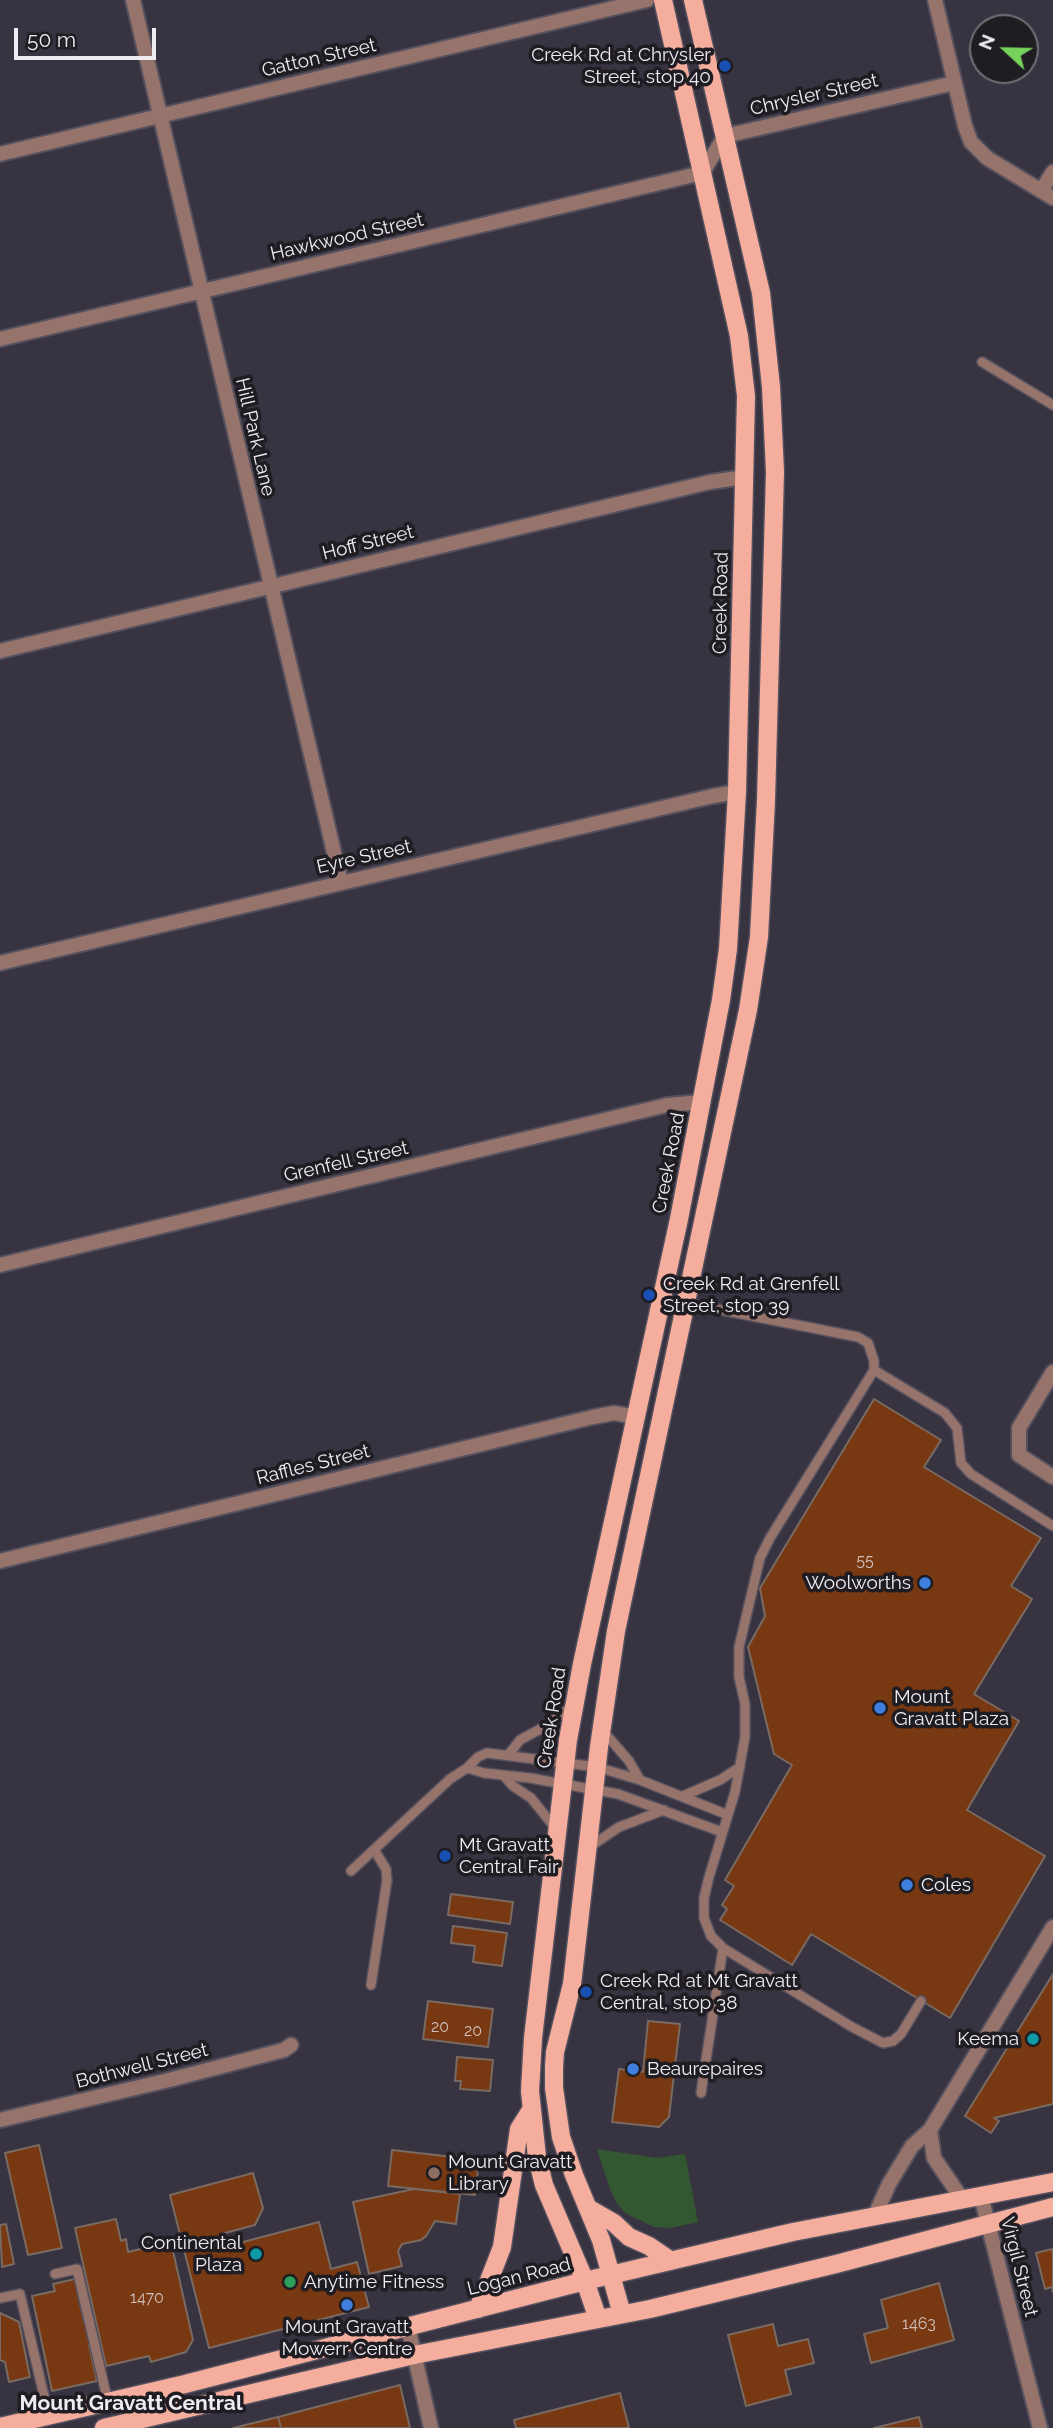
<!DOCTYPE html>
<style>
body{margin:0}
#map{position:relative;width:1053px;height:2428px;overflow:hidden;background:#383340;font-family:Raleway,sans-serif}
canvas{display:block}
.north{position:absolute;left:969px;top:14px;width:70px;height:70px;box-sizing:border-box;background:#1f1c22;border:2px solid #726f76;border-radius:50%;rotate:292deg;font-size:19px;font-weight:700;line-height:28px;text-align:center;color:#eeebf3}
.north::after{content:'';display:block;margin:auto;width:24px;height:32px;background:#75d25b;clip-path:polygon(50% 0,100% 100%,50% 72%,0 100%)}
.scale{position:absolute;left:14px;top:28px;width:142px;height:32px;box-sizing:border-box;border:4px solid #eeebf3;border-top:0;padding-left:9px;font-size:21px;line-height:24px;white-space:nowrap;color:#eeebf3;-webkit-text-stroke:5px #1f1c22;paint-order:stroke}
</style>
<div id="map">
<canvas width="1053" height="2428"></canvas>
<div class="north">N</div>
<div class="scale">50 m</div>
</div>
<script>
const ctx = document.querySelector('canvas').getContext('2d');
ctx.lineJoin = 'round';
function fillPath(path, color) {
  ctx.fillStyle = color;
  ctx.fill(path, 'evenodd');
}
function shape(rows) {
  const path = new Path2D();
  for (const r of rows) {
    path.moveTo(r[0], r[1]);
    for (let i = 2; i < r.length; i += 2) path.lineTo(r[i], r[i + 1]);
  }
  return path;
}
function stroke(path, color, width, dash) {
  ctx.strokeStyle = color;
  ctx.lineWidth = width;
  ctx.lineCap = dash ? 'butt' : 'round';
  ctx.setLineDash(dash || []);
  ctx.stroke(path);
}
function drawText(font, color, halo, rows, align = 'center') {
  ctx.font = font + ' Raleway,sans-serif';
  ctx.lineWidth = 7;
  ctx.setLineDash([]);
  ctx.textBaseline = 'middle';
  ctx.strokeStyle = halo;
  ctx.fillStyle = color;
  for (const [text, x, y, turn = 0] of rows) {
    ctx.save();
    ctx.translate(x, y);
    ctx.rotate((+turn || 0) * Math.PI / 180);
    ctx.textAlign = isNaN(turn) ? turn : align;
    if (halo) ctx.strokeText(text, 0, 0);
    ctx.fillText(text, 0, 0);
    ctx.restore();
  }
}
const green = shape([
 [597,2149,657,2158,685,2154,698,2222,671,2228,654,2227,627,2214,617,2204,610,2189]
]);
const building = shape([
 [874,1399,941,1440,924,1467,1041,1538,1011,1586,1032,1599,974,1694,1019,1721,967,1810,1045,1856,950,2018,811,1934,792,1965,720,1920,727,1909,722,1905,734,1886,725,1880,792,1765,774,1754,748,1647,765,1616,760,1588,874,1399],
 [451,1894,513,1902,510,1924,448,1915,451,1894],
 [453,1926,507,1933,502,1966,473,1962,475,1946,451,1943,453,1926],
 [1053,1974,1053,2104,994,2118,999,2121,991,2133,965,2116,1053,1974],
 [428,2001,493,2009,488,2047,423,2039,428,2001],
 [648,2021,680,2024,669,2117,659,2127,612,2122,619,2069,643,2072,648,2021],
 [457,2057,493,2060,490,2091,460,2089,461,2081,455,2081,457,2057],
 [39,2145,62,2248,28,2255,5,2153,39,2145],
 [392,2150,479,2160,475,2195,388,2186,392,2150],
 [253,2173,263,2208,255,2225,221,2234,224,2247,319,2222,331,2269,357,2262,369,2307,209,2348,170,2195,253,2173],
 [414,2189,460,2194,456,2224,435,2221,426,2236,421,2240,402,2244,398,2251,402,2266,369,2274,353,2202,414,2189],
 [116,2219,121,2241,126,2239,128,2252,171,2242,193,2340,186,2352,151,2362,149,2356,106,2366,75,2228,116,2219],
 [6,2224,14,2264,2,2267,0,2225,6,2224],
 [1052,2249,1053,2254,1053,2292,1052,2287,1045,2289,1036,2253,1052,2249],
 [75,2279,84,2322,92,2320,97,2344,89,2345,97,2381,52,2391,32,2296,55,2291,53,2284,75,2279],
 [939,2283,954,2340,871,2363,864,2334,888,2328,881,2300,939,2283],
 [0,2313,19,2322,30,2377,9,2382,5,2362,0,2360,0,2313],
 [773,2324,778,2346,808,2339,814,2363,785,2370,791,2394,746,2406,728,2335,773,2324],
 [400,2385,410,2428,281,2428,278,2417,400,2385],
 [620,2393,629,2428,516,2428,514,2420,620,2393],
 [278,2417,281,2428,233,2428,278,2417],
 [919,2417,922,2428,874,2428,919,2417]
]);
const service = shape([
 [982,362,1053,405],
 [686,1303,858,1337,868,1343,874,1361,874,1370,770,1538,760,1558,739,1647,739,1677,745,1704,745,1737,735,1792,709,1877,704,1898,704,1918,711,1936,723,1948,852,2027,883,2043,893,2041,901,2034,921,2001],
 [874,1370,945,1413,957,1428,961,1463,971,1474,1053,1526],
 [603,1731,629,1761,640,1780],
 [509,1754,520,1740,544,1727,574,1705],
 [467,1768,484,1773,530,1778,618,1794,722,1832],
 [504,1776,513,1786,531,1798,556,1829],
 [683,1796,720,1780,740,1767],
 [588,1848,619,1827,664,1810],
 [351,1871,450,1779,467,1768,478,1757,487,1753,597,1767,640,1780,728,1815],
 [371,1985,387,1880,386,1869,375,1851],
 [701,2093,723,1948],
 [55,2274,77,2269,108,2402],
 [0,2298,20,2294,49,2417]
]);
const minor = shape([
 [133,0,341,882],
 [935,0,965,126,971,142,987,158,1053,198],
 [0,154,647,0],
 [1041,191,1053,172],
 [0,339,702,173,725,136,954,83],
 [0,651,710,482,745,477],
 [0,963,713,796,737,792],
 [0,1265,667,1105,702,1102],
 [1053,1372,1019,1428,1019,1455,1053,1477],
 [0,1561,593,1417,614,1413,636,1417],
 [0,2120,169,2080,284,2050,291,2045],
 [930,2130,934,2158,962,2199],
 [981,2196,1040,2428],
 [875,2215,889,2184,912,2146,930,2130,1053,1927],
 [408,2327,431,2428]
]);
const primary = shape([
 [588,2208,614,2223,629,2237,649,2246,671,2261],
 [478,2309,502,2247,519,2129,531,2110],
 [622,2314,601,2240,574,2175,561,2137,554,2088,554,2067,555,2052,572,1984,599,1747,616,1631,748,1010,759,937,766,800,775,472,771,387,761,293,693,0],
 [598,2319,585,2281,544,2185,537,2157,530,2091,533,2038,568,1740,582,1664,679,1219,721,1000,728,949,737,792,746,396,739,336,663,0],
 [0,2427,185,2384,585,2281,793,2232,1053,2182],
 [104,2428,414,2355,650,2309,836,2264,1053,2207]
]);
const markers = [
 [725,66,7,"#1a4fb4"],
 [649,1295,7,"#1a4fb4"],
 [925,1583,7,"#3f7fe0"],
 [880,1708,7,"#3f7fe0"],
 [445,1856,7,"#1a4fb4"],
 [907,1885,7,"#3f7fe0"],
 [586,1992,7,"#1a4fb4"],
 [1033,2039,7,"#0f9aa8"],
 [633,2069,7,"#3f7fe0"],
 [434,2173,7,"#8d6e63"],
 [256,2254,7,"#0f9aa8"],
 [290,2282,7,"#2e9e5b"],
 [347,2305,7,"#3f7fe0"]
];
const numberNames = [
 ["55",865,1561],
 ["20",440,2027],
 ["20",473,2031],
 ["1470",147,2298],
 ["1463",919,2324]
];
const poiNames = [
 ["Creek Rd at Chrysler",711,55,"right"],
 ["Street, stop 40",711,77,"right"],
 ["Creek Rd at Grenfell",663,1284],
 ["Street, stop 39",663,1306],
 ["Woolworths",911,1583,"right"],
 ["Mount",894,1697],
 ["Gravatt Plaza",894,1719],
 ["Mt Gravatt",459,1845],
 ["Central Fair",459,1867],
 ["Coles",921,1885],
 ["Creek Rd at Mt Gravatt",600,1981],
 ["Central, stop 38",600,2003],
 ["Keema",1019,2039,"right"],
 ["Beaurepaires",647,2069],
 ["Mount Gravatt",448,2162],
 ["Library",448,2184],
 ["Continental",242,2243,"right"],
 ["Plaza",242,2265,"right"],
 ["Anytime Fitness",304,2282],
 ["Mount Gravatt",347,2327,"center"],
 ["Mowerr Centre",347,2349,"center"]
];
const streetNames = [
 ["Gatton Street",319,58,-13],
 ["Chrysler Street",814,95,-13],
 ["Hawkwood Street",347,237,-13],
 ["Hill Park Lane",255,437,77],
 ["Hoff Street",368,543,-14],
 ["Creek Road",721,603,-89],
 ["Eyre Street",364,857,-13],
 ["Grenfell Street",346,1162,-13],
 ["Creek Road",669,1163,-79],
 ["Raffles Street",313,1465,-14],
 ["Creek Road",552,1718,-81],
 ["Bothwell Street",142,2066,-14],
 ["Virgil Street",1019,2267,76],
 ["Logan Road",519,2277,-14]
];
const neighbourhoodNames = [
 ["Mount Gravatt Central",131,2404]
];
fillPath(green, '#335730');
fillPath(building, '#783812');
stroke(building, '#796a62', 2);
stroke(service, '#55505d', 12);
stroke(minor, '#55505d', 18);
stroke(primary, '#55505d', 21);
stroke(service, '#96736b', 9);
stroke(minor, '#96736b', 14);
stroke(primary, '#f5ae9e', 18);
for (const [x, y, r, color] of markers) {
  const dot = new Path2D();
  dot.arc(x, y, r, 0, 2 * Math.PI);
  ctx.fillStyle = color;
  ctx.fill(dot);
  stroke(dot, '#1f1c22', 2.5);
}
drawText('16px', '#d0bebb', null, numberNames);
drawText('19px', '#eeebf3', '#1f1c22', poiNames, 'left');
drawText('19px', '#eeebf3', '#1f1c22', streetNames);
drawText('bold 21px', '#eeebf3', '#1f1c22', neighbourhoodNames);
</script>
